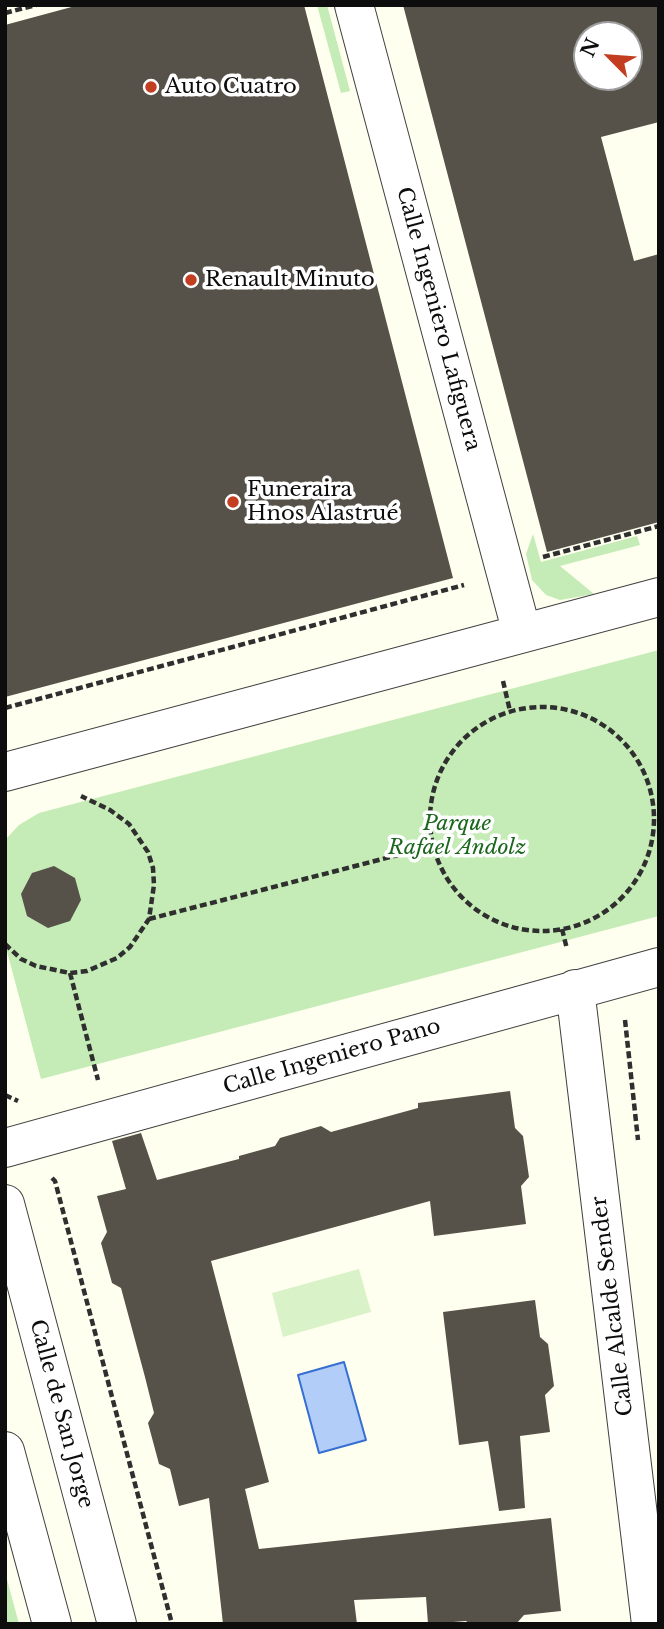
<!DOCTYPE html>
<meta charset="utf-8">
<style>
body{margin:0}
#map{position:relative;width:664px;height:1629px;overflow:hidden;background:#feffee;font-family:"Libre Baskerville",serif}
canvas{display:block}
.frame{position:absolute;inset:0;border:7px solid #0d0d0d;pointer-events:none}
.north{position:absolute;left:573px;top:21px;width:70px;height:70px;box-sizing:border-box;background:#fff;border:2px solid #9e9e9e;border-radius:50%;rotate:295deg;font-size:19px;font-weight:700;line-height:28px;text-align:center;color:#0d0d0d}
.north::after{content:'';display:block;margin:auto;width:24px;height:32px;background:#c33e20;clip-path:polygon(50% 0,100% 100%,50% 72%,0 100%)}
</style>
<div id="map">
<canvas width="664" height="1629"></canvas>
<div class="frame"></div>
<div class="north">N</div>
</div>
<script>
const ctx = document.querySelector('canvas').getContext('2d');
ctx.lineJoin = 'round';
function fillPath(path, color) {
  ctx.fillStyle = color;
  ctx.fill(path, 'evenodd');
}
function shape(rows) {
  const path = new Path2D();
  for (const r of rows) {
    if (r.length === 3) {
      path.moveTo(r[0] + r[2], r[1]);
      path.arc(r[0], r[1], r[2], 0, 2 * Math.PI);
      continue;
    }
    path.moveTo(r[0], r[1]);
    for (let i = 2; i < r.length; i += 2) path.lineTo(r[i], r[i + 1]);
  }
  return path;
}
function stroke(path, color, width, dash) {
  ctx.strokeStyle = color;
  ctx.lineWidth = width;
  ctx.lineCap = dash ? 'butt' : 'round';
  ctx.setLineDash(dash || []);
  ctx.stroke(path);
}
function drawText(font, color, halo, rows, align = 'center') {
  ctx.font = font + ' "Libre Baskerville",serif';
  ctx.lineWidth = 7;
  ctx.setLineDash([]);
  ctx.textBaseline = 'middle';
  ctx.strokeStyle = halo;
  ctx.fillStyle = color;
  for (const [text, x, y, turn = 0] of rows) {
    ctx.save();
    ctx.translate(x, y);
    ctx.rotate((+turn || 0) * Math.PI / 180);
    ctx.textAlign = isNaN(turn) ? turn : align;
    if (halo) ctx.strokeText(text, 0, 0);
    ctx.fillText(text, 0, 0);
    ctx.restore();
  }
}
const green = shape([
 [317,5,327,5,350,91,341,93],
 [533,534,541,562,637,536,640,545,560,566,594,594,560,600,546,595,532,580,526,554],
 [659,650,659,916,41,1079,5,944,5,840,19,825,39,813],
 [5,1572,19,1624,5,1624]
]);
const pitch = shape([
 [359,1269,371,1312,283,1337,272,1293]
]);
const water = shape([
 [344,1362,366,1440,319,1453,298,1375,344,1362]
]);
const building = shape([
 [79,5,304,5,453,578,5,697,5,25],
 [403,5,659,5,659,122,601,137,634,261,659,254,659,522,547,552],
 [587,35,629,35,629,77,587,77],
 [54,866,75,878,81,900,70,921,48,928,27,916,21,894,32,873],
 [510,1091,515,1128,523,1136,529,1177,521,1186,526,1224,434,1236,430,1201,211,1261,269,1482,245,1489,259,1549,551,1518,561,1611,524,1615,516,1624,470,1624,466,1621,428,1624,426,1597,354,1600,357,1624,223,1624,209,1498,179,1506,170,1469,159,1464,148,1423,154,1413,145,1377,121,1288,112,1283,101,1243,107,1232,97,1196,126,1189,112,1141,141,1133,157,1180,239,1159,239,1156,275,1146,280,1138,321,1126,331,1132,418,1108,418,1103],
 [535,1300,540,1337,548,1344,554,1386,545,1395,550,1432,520,1436,525,1508,499,1511,488,1441,459,1445,443,1312]
]);
const path = shape([
 [5,13,36,5],
 [543,557,659,526],
 [503,681,510,711],
 [542,819,112],
 [5,708,464,585],
 [149,919,433,846],
 [562,929,567,949],
 [5,944,21,959,36,966,70,973,87,971,117,958,130,947,149,919,154,885,153,868,148,852,129,824,110,810,81,796],
 [70,973,98,1080],
 [625,1020,638,1140],
 [5,1095,18,1101],
 [52,1178,55,1181,172,1624]
]);
const street = shape([
 [354,5,522,633],
 [5,772,659,597],
 [575,989,651,1624],
 [5,1148,659,967],
 [5,1204,117,1624],
 [5,1451,52,1624]
]);
const markers = [
 [151,87,7,"#c33e20"],
 [191,280,7,"#c33e20"],
 [233,502,7,"#c33e20"]
];
const poiNames = [
 ["Auto Cuatro",165,87],
 ["Renault Minuto",205,280],
 ["Funeraira",247,490],
 ["Hnos Alastrué",247,514]
];
const streetNames = [
 ["Calle Ingeniero Lafiguera",438,319,75],
 ["Calle Ingeniero Pano",332,1057,-16],
 ["Calle Alcalde Sender",613,1306,-97],
 ["Calle de San Jorge",61,1414,75]
];
const parkNames = [
 ["Parque",457,824],
 ["Rafael Andolz",457,848]
];
fillPath(green, '#c5ebb6');
fillPath(pitch, '#daf2c8');
fillPath(water, '#b1cdf8');
stroke(water, '#356fd2', 2);
fillPath(building, '#565149');
stroke(street, '#404040', 40);
stroke(path, '#2f2f2f', 4.5, [7, 3.5]);
stroke(street, '#fff', 38);
for (const [x, y, r, color] of markers) {
  const dot = new Path2D();
  dot.arc(x, y, r, 0, 2 * Math.PI);
  ctx.fillStyle = color;
  ctx.fill(dot);
  stroke(dot, '#fff', 2.5);
}
drawText('21px', '#0d0d0d', '#fff', poiNames, 'left');
drawText('21px', '#0d0d0d', '#fff', streetNames);
drawText('italic 21px', '#1b681d', '#fff', parkNames);
</script>
